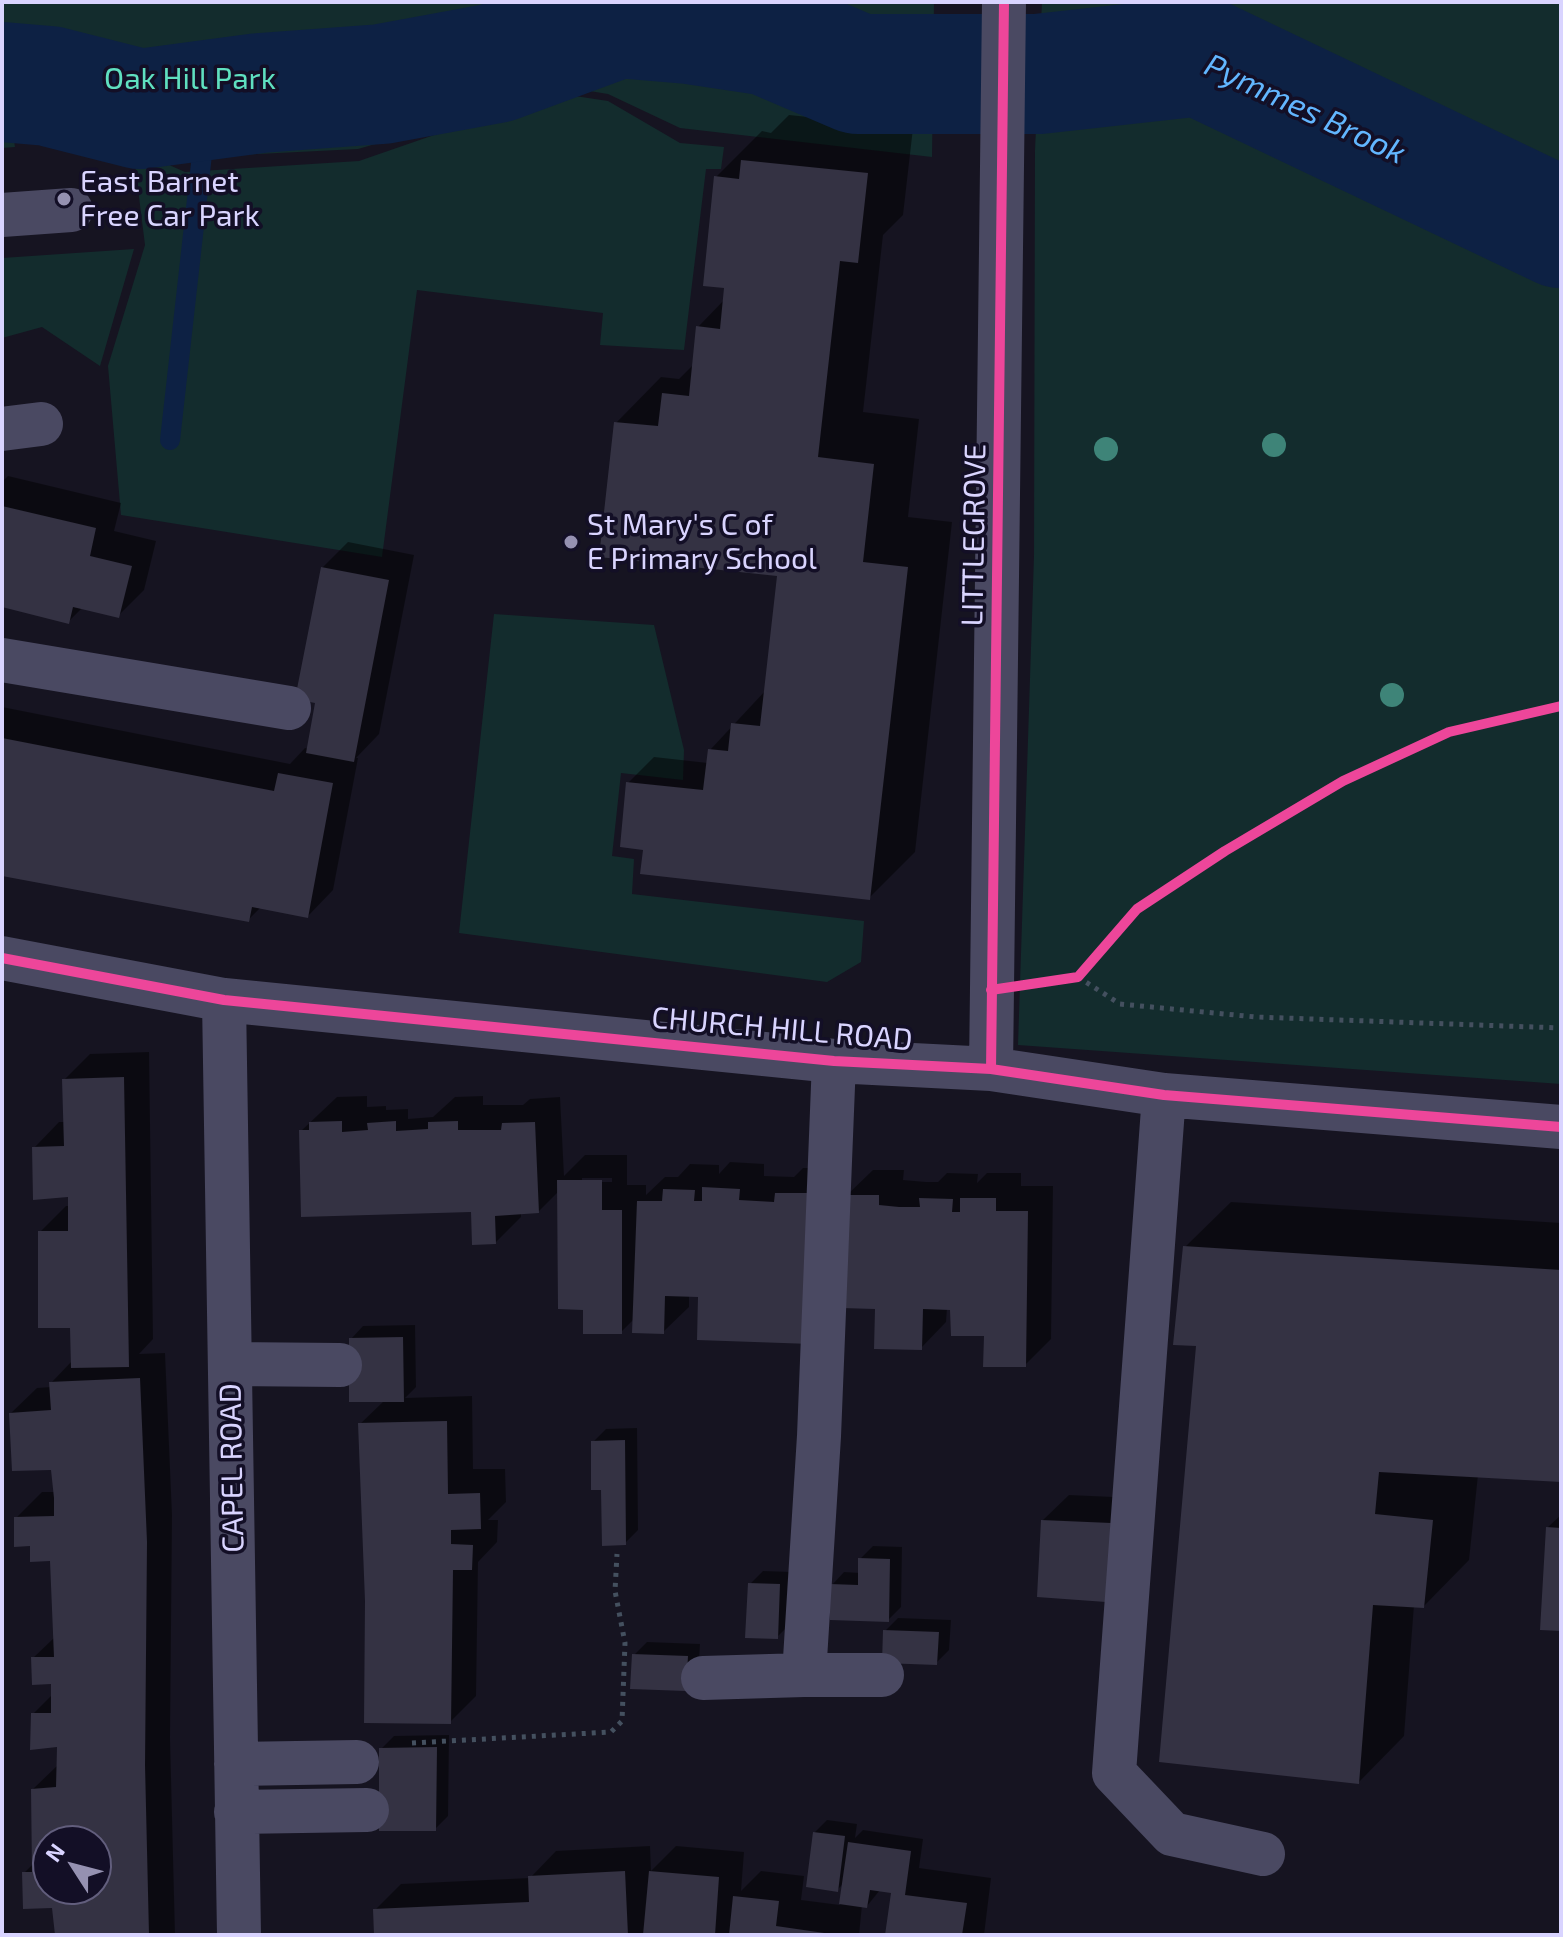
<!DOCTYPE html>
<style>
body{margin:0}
#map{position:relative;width:1563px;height:1937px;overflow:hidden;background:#161421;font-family:"Exo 2",sans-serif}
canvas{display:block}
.frame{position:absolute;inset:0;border:4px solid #d9d4ff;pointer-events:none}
.north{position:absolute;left:32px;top:1825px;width:80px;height:80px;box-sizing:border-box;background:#130f26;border:2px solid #625e7d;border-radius:50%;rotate:306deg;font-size:22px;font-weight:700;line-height:32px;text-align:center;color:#d9d4ff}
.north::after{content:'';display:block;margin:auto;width:28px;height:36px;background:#9591b1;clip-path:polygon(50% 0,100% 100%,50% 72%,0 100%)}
</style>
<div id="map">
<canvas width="1563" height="1937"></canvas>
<div class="frame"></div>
<div class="north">N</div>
</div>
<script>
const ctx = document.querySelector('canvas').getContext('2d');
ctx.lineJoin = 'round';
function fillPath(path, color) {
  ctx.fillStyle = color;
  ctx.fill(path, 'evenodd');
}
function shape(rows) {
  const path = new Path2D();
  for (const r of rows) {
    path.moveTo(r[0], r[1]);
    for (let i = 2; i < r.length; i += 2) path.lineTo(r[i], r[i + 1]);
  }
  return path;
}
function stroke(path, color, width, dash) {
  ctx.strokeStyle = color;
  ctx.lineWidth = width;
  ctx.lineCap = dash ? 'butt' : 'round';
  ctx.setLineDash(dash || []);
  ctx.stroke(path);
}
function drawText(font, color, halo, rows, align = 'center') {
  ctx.font = font + ' "Exo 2",sans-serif';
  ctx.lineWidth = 7;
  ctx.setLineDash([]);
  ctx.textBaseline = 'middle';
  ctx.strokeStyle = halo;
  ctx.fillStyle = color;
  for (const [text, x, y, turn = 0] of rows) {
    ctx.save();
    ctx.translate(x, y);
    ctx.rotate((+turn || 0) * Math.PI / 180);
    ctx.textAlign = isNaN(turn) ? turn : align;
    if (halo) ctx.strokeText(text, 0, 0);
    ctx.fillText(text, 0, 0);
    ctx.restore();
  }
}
const green = shape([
 [2,2,934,2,932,157,680,128,608,94,540,83,431,128,358,149,178,158,116,135,113,112,10,115,15,147,2,148],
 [1042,2,1561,2,1561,1084,1018,1045,1034,556,1035,150],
 [535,90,608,101,680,143,724,147,721,169,706,169,684,350,600,345,603,313,417,290,382,557,121,515,108,366,145,245,133,149,185,172,359,161,437,134],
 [134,249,100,366,42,327,2,338,2,258],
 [494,614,654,625,684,750,683,780,621,773,612,856,634,859,632,894,864,921,861,962,827,982,459,933]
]);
const shadow = shape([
 [789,115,913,128,903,215,883,235,863,412,919,419,908,517,952,522,915,852,870,897,645,848,628,783,654,757,708,763,710,750,766,690,780,574,616,423,661,377,679,379,694,364,698,327,725,299,716,177,762,131,771,133],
 [8,476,121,503,114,531,156,541,144,590,118,616,83,607,68,622,2,605,2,482],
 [348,542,414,555,379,734,356,758,358,758,333,890,308,916,261,907,248,920,2,873,2,707,290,764,305,748,309,749,317,701,322,568],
 [149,1052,153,1339,139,1354,165,1353,172,1515,170,1738,175,1935,56,1935,54,1906,24,1873,34,1863,33,1789,59,1764,59,1745,33,1714,53,1694,52,1682,33,1658,55,1637,52,1559,32,1544,16,1518,42,1492,55,1492,53,1468,11,1413,37,1388,51,1387,51,1383,72,1361,72,1326,40,1232,66,1206,70,1206,70,1195,34,1148,59,1122,65,1122,64,1080,90,1054],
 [48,1841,96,1841,96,1889,48,1889],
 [367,1096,367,1107,386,1106,386,1110,408,1109,408,1119,433,1117,455,1097,483,1096,483,1105,523,1105,530,1099,560,1097,564,1176,585,1155,627,1155,627,1185,646,1185,646,1195,665,1177,678,1177,690,1164,719,1165,719,1174,730,1162,764,1164,764,1176,794,1177,803,1168,834,1168,847,1195,873,1170,904,1170,903,1180,926,1182,938,1182,947,1173,978,1174,977,1183,987,1173,1021,1173,1021,1186,1053,1186,1051,1339,1025,1365,951,1308,947,1308,946,1322,921,1348,877,1307,689,1295,689,1307,663,1332,635,1318,621,1332,585,1308,559,1191,539,1211,521,1212,521,1217,496,1242,473,1210,301,1131,337,1097],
 [582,1178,612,1178,612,1182,582,1182],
 [1231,1202,1561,1223,1561,1480,1478,1475,1469,1560,1424,1606,1414,1605,1404,1736,1359,1782,1199,1344,1185,1247],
 [415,1325,416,1387,405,1398,472,1396,473,1469,505,1469,506,1502,488,1520,498,1520,497,1542,478,1562,476,1696,450,1722,367,1601,360,1424,385,1400,351,1339,363,1326],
 [637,1428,638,1530,625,1543,603,1488,593,1442,606,1429],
 [1069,1495,1136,1498,1039,1596,1043,1520],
 [1561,1515,1561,1629,1548,1527],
 [873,1546,902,1547,901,1607,888,1620,832,1585,844,1572,860,1573,860,1559],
 [763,1571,792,1572,790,1624,777,1637,750,1584],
 [898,1618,951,1620,949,1650,936,1663,885,1631],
 [647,1642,700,1644,698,1676,634,1655],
 [449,1735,448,1816,435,1829,381,1749,394,1736],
 [827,1820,857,1824,855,1838,863,1830,923,1839,919,1868,991,1878,984,1935,887,1935,893,1892,880,1890,867,1906,862,1905,859,1935,376,1935,375,1910,401,1884,530,1878,556,1851,650,1846,651,1871,676,1846,744,1852,741,1891,761,1871,804,1876,801,1900,840,1905,844,1883,837,1890,814,1833]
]);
const stream = shape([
 [170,440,208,101]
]);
const river = shape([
 [2,82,49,86,140,109,260,93,382,84,496,63,618,18,689,24,769,36,858,74,1038,74,1200,56,1561,228]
]);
const building = shape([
 [741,160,868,173,858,263,840,261,818,457,874,464,863,562,908,567,870,900,640,874,643,850,620,847,626,782,703,790,708,749,728,751,731,723,760,726,777,576,599,557,614,422,658,426,662,393,689,396,696,326,720,329,724,288,703,286,714,176,739,179],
 [2,506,96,528,90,556,132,566,119,618,73,607,69,624,2,607],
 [321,567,389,580,354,762,306,753,315,703,295,699],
 [2,738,274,791,278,773,333,783,308,918,252,907,249,922,2,876],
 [124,1077,129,1367,71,1368,70,1328,38,1328,38,1231,68,1231,68,1197,33,1200,32,1147,64,1146,62,1079],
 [342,1121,342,1132,368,1130,367,1123,396,1121,396,1131,428,1129,428,1122,458,1121,458,1130,501,1130,502,1123,535,1122,539,1213,495,1216,496,1244,472,1245,471,1212,301,1217,299,1130,309,1130,309,1122],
 [557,1180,602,1180,602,1210,622,1210,622,1334,583,1334,583,1310,558,1309],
 [702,1187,740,1189,739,1200,774,1202,775,1193,809,1193,811,1344,697,1340,698,1297,665,1296,664,1334,632,1333,637,1201,662,1201,663,1189,695,1190,694,1201,702,1201],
 [845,1195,879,1195,879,1205,899,1207,920,1207,919,1198,953,1199,952,1212,960,1212,960,1198,996,1198,996,1211,1028,1211,1026,1367,983,1367,984,1336,951,1336,950,1310,923,1309,922,1350,874,1349,875,1309,841,1308],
 [1183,1246,1561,1270,1561,1482,1379,1472,1375,1514,1433,1520,1424,1608,1373,1605,1359,1784,1159,1762,1196,1346,1173,1345],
 [403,1337,404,1402,349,1402,349,1338],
 [140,1378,147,1542,145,1765,149,1935,55,1935,52,1908,23,1909,22,1872,32,1872,31,1789,56,1787,57,1747,30,1750,31,1713,51,1713,51,1684,32,1685,31,1657,54,1657,50,1561,30,1562,30,1546,14,1547,14,1517,54,1516,54,1498,51,1470,12,1471,9,1413,51,1410,49,1382],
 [48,1841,96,1841,96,1889,48,1889],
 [447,1421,448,1494,480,1493,481,1529,451,1530,451,1544,473,1545,472,1570,453,1570,451,1724,364,1723,365,1601,358,1423],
 [625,1440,626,1545,602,1546,601,1490,591,1490,591,1441],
 [1041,1520,1111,1523,1106,1602,1037,1597],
 [1546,1527,1561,1528,1561,1631,1540,1630],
 [858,1558,890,1559,889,1622,830,1620,830,1584,858,1585],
 [748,1583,780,1584,778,1639,745,1638],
 [883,1630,939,1632,937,1665,882,1663],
 [632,1654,688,1656,686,1691,630,1689],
 [437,1747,436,1831,379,1831,379,1748],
 [813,1832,845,1836,838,1892,806,1887],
 [848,1842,911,1851,905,1895,967,1903,962,1935,885,1935,891,1893,870,1890,867,1908,839,1904],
 [625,1871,628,1935,374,1935,373,1909,529,1902,528,1876],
 [649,1871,719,1877,715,1935,643,1935],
 [733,1896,779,1901,776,1926,838,1935,729,1935]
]);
const path = shape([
 [1078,977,1120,1004,1256,1017,1561,1028],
 [412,1743,611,1732,622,1721,625,1643,615,1591,617,1554]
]);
const minor = shape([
 [2,215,71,210],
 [2,429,41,424],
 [2,660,289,708],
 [2,958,224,1000,834,1061,991,1069,1164,1095,1561,1127],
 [224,1000,239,1935],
 [991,1069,1004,2],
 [1164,1095,1114,1773,1172,1834,1263,1854],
 [230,1364,340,1365],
 [804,1675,882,1675],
 [703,1678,804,1675,819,1436,834,1061],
 [236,1764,357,1762],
 [236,1812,367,1810]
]);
const cycleway = shape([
 [2,958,224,1000,834,1061,991,1069,1164,1095,1561,1127],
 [991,990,1078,977,1137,909,1225,851,1343,781,1449,732,1561,706],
 [991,1069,1004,2]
]);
const trees = [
 [1274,445],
 [1106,449],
 [1392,695]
];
const markers = [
 [64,199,8,"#9591b1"],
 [571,542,8,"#9591b1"]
];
const parkNames = [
 ["Oak Hill Park",190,79]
];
const poiNames = [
 ["East Barnet",80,182],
 ["Free Car Park",80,216],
 ["St Mary's C of",587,525],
 ["E Primary School",587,559]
];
const streetNames = [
 ["LITTLEGROVE",974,535,-89],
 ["CHURCH HILL ROAD",782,1029,5],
 ["CAPEL ROAD",232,1468,-91]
];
const waterNames = [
 ["Pymmes Brook",1305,109,25]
];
fillPath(green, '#132c2d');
fillPath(shadow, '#0007');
stroke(stream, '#0d2144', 20);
stroke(river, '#0d2144', 120);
fillPath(building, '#343243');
stroke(path, '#44505f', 5, [4, 6]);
stroke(minor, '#4a4962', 44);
stroke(cycleway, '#ed469a', 10);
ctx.fillStyle = '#3e8478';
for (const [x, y] of trees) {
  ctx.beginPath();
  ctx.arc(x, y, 12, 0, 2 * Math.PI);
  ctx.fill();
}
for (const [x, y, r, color] of markers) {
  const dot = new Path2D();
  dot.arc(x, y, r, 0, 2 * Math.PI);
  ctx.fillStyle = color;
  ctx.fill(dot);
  stroke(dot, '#130f26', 3);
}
drawText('30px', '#5fe0c0', '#130f26', parkNames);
drawText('30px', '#d9d4ff', '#130f26', poiNames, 'left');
drawText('30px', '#d9d4ff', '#130f26', streetNames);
drawText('italic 32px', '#62b6ff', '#130f26', waterNames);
</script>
